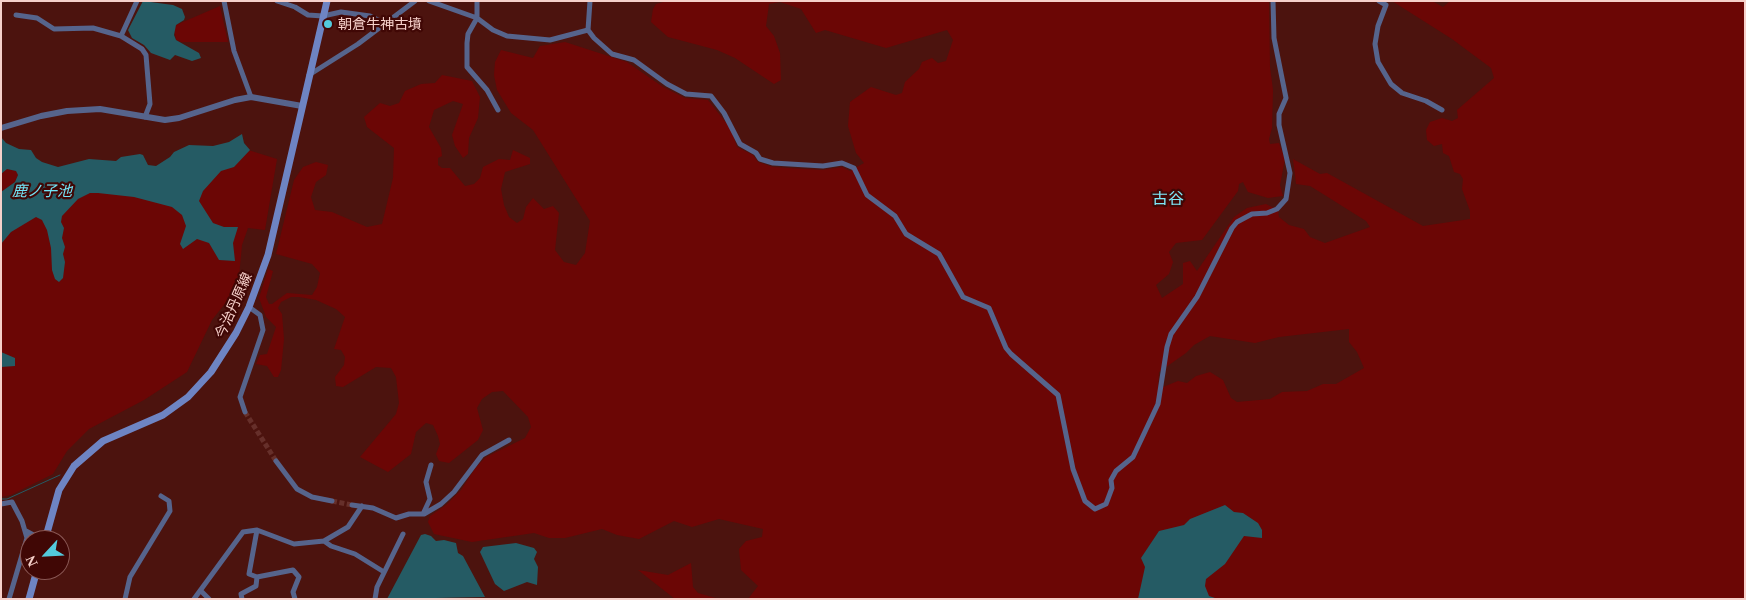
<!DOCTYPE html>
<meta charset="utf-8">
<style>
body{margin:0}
#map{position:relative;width:1746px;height:600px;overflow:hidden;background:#4c130e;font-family:Georgia,serif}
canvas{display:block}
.frame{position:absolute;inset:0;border:2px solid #f6d0ca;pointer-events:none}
.north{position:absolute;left:20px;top:530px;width:50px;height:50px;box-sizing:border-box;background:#400705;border:1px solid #895754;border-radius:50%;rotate:245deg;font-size:14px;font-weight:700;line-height:20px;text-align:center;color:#f6d0ca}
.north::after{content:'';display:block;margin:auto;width:18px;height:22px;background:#53cadc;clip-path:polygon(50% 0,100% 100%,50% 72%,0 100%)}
</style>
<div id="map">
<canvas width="1746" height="600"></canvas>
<div class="frame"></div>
<div class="north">N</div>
</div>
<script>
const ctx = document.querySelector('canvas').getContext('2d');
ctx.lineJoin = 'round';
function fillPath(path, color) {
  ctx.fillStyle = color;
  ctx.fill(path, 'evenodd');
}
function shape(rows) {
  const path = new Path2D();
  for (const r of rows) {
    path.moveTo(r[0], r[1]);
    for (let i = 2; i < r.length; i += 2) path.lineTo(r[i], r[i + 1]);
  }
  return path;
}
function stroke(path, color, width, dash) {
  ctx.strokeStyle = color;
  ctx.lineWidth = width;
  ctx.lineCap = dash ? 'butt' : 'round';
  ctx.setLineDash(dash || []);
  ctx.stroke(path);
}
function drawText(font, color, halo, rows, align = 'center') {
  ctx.font = font + ' Georgia,"Noto Sans JP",serif';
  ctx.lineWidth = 4.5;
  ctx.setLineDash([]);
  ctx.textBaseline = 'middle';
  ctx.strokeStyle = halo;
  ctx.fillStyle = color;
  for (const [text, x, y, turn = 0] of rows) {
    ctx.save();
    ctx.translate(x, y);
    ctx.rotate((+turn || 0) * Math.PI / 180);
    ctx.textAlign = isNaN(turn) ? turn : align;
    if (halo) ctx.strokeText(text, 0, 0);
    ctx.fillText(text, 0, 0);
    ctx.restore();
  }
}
const green = shape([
 [667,1,1269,1,1270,67,1273,90,1272,128,1269,139,1270,144,1279,143,1285,159,1280,185,1283,196,1268,198,1248,192,1243,182,1239,184,1238,191,1202,240,1176,243,1169,252,1173,262,1169,274,1156,285,1162,298,1183,284,1183,263,1190,261,1197,271,1234,217,1247,208,1266,204,1278,210,1279,217,1289,225,1304,229,1310,237,1325,243,1370,227,1366,221,1323,194,1310,186,1296,184,1293,159,1320,174,1327,173,1423,226,1470,219,1470,211,1462,189,1463,179,1460,174,1454,172,1449,156,1443,153,1442,144,1434,146,1427,140,1426,130,1430,122,1442,118,1452,121,1458,118,1457,110,1494,78,1491,68,1452,39,1392,1,1432,1,1443,7,1450,1,1745,1,1745,599,748,599,758,586,741,570,739,549,746,541,762,537,763,529,719,519,692,527,674,521,639,539,617,535,602,529,565,538,549,538,534,533,472,542,434,534,428,522,430,516,446,505,461,490,476,467,486,457,525,438,531,427,528,417,503,391,492,392,482,399,477,408,483,430,478,440,449,463,439,461,436,454,440,444,438,436,433,425,426,423,416,432,411,454,388,472,360,457,396,414,399,403,396,377,391,368,376,367,343,387,336,386,335,377,344,365,345,357,341,350,334,349,345,317,336,309,316,300,299,297,291,297,281,302,278,308,282,314,284,339,281,370,278,377,274,377,267,366,256,364,260,355,267,354,276,327,266,317,259,298,268,269,273,271,266,297,269,304,272,304,287,293,312,295,317,287,320,273,312,264,276,254,294,180,303,167,316,162,328,165,326,175,316,182,311,197,315,210,332,212,367,227,382,224,393,178,394,148,367,127,364,117,380,103,390,106,399,103,405,91,421,84,435,83,442,75,472,81,480,97,478,118,469,138,468,154,463,158,455,146,452,135,463,104,453,101,434,110,429,127,441,148,442,156,438,158,438,165,442,168,450,168,465,186,474,184,480,178,483,167,499,159,510,160,513,150,530,158,530,164,505,172,501,189,504,205,509,217,517,223,523,219,526,207,533,198,544,209,553,206,559,213,555,250,564,262,576,265,585,253,590,221,533,130,511,113,497,90,494,75,495,62,501,50,533,58,540,46,565,42,627,62,663,87,685,98,708,100,731,129,737,147,753,155,758,162,773,167,822,170,842,167,850,171,864,163,856,153,848,126,850,102,871,87,896,95,902,93,905,82,919,69,922,62,932,58,938,63,946,61,953,40,947,30,886,48,825,30,816,33,801,9,780,2,769,4,766,26,774,36,780,53,781,80,774,84,735,58,717,50,668,37,651,22,653,9,656,4],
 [1349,329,1349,342,1357,352,1364,368,1336,384,1323,384,1307,391,1282,392,1270,399,1237,402,1231,398,1223,380,1210,372,1196,376,1187,383,1178,381,1158,389,1159,372,1186,353,1194,345,1210,336,1255,343,1279,337],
 [220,6,228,42,181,42,176,40,174,29,176,25],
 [245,149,277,159,265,230,248,228,242,245,238,287,212,320,187,372,144,400,89,429,67,451,53,474,11,495,1,497,1,232,92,184,179,202,209,227,195,205,196,192],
 [7,169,16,171,18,175,15,182,1,192,1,174],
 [691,563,693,587,698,593,719,599,675,599,638,570,668,575]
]);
const water = shape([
 [143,1,173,5,182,9,185,17,184,20,176,25,174,35,176,40,199,53,201,58,192,61,175,55,170,60,151,53,144,45,132,38,128,30],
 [242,134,244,143,250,150,234,167,221,171,203,191,199,201,213,223,224,227,238,227,233,243,235,261,219,260,209,243,197,239,183,249,180,244,186,226,182,215,172,207,134,197,98,193,90,193,78,199,62,216,61,222,64,228,62,238,65,247,63,254,65,262,63,278,59,282,55,279,52,270,51,248,47,230,42,220,36,217,11,232,1,244,1,192,15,182,18,175,16,171,7,169,1,174,1,137,6,143,19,149,31,150,36,158,42,162,58,167,89,159,116,161,121,157,140,154,143,155,148,165,156,166,170,157,174,152,189,145,213,146,229,142],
 [1,352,15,358,15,366,1,367],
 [1225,505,1234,512,1243,513,1258,523,1262,530,1262,538,1244,536,1225,564,1206,579,1205,586,1209,596,1218,599,1138,599,1145,567,1141,558,1159,531,1184,525,1190,519],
 [425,534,431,536,436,541,444,540,456,543,458,553,463,556,485,597,387,599,421,535],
 [516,543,534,548,537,552,534,559,538,567,537,585,527,582,504,591,495,584,480,552,483,547]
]);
const stream = shape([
 [1,499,7,499,60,475]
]);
const minorTunnel = shape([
 [245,412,276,461],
 [332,501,352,505]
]);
const minor = shape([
 [137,1,121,36,142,49,146,55,150,104,145,117],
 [224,1,234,51,251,97],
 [277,1,295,7,308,15,323,16,341,12,370,16,386,24],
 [429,1,477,18,493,30,507,36,550,40,588,30],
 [477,1,477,18,468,34,467,43,467,67,487,90,498,110],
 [590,1,588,30,594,38,612,54,634,60,667,84,686,94,711,96,724,113,740,144,756,153,760,159,773,163,823,166,842,163,854,168,867,195,895,216,906,234,939,254,963,297,989,308,1006,348,1011,354,1058,395,1073,469,1085,501,1095,509,1106,504,1112,488,1111,480,1116,471,1133,457,1158,404,1167,347,1171,334,1197,297,1232,228,1237,222,1252,214,1267,213,1277,209,1286,199,1290,173,1279,125,1279,114,1286,98,1274,38,1273,1],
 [1379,1,1386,5,1378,26,1375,44,1378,62,1391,84,1402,93,1426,101,1442,110],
 [16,15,37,18,54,29,93,28,121,36],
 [309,75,358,44,415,1],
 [245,412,240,397,263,330,260,315,249,307],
 [276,461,297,489,312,497,332,501],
 [1,504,12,502,22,521,27,538,9,599],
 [352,505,373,508,396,518,409,514,423,514,430,499,426,482,431,465],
 [424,514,441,504,454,492,482,455,509,440],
 [257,530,249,574,257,577,293,570,299,577,293,592,295,599],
 [26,531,43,540],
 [324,541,331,546,355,554,384,572],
 [201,591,209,599],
 [125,599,130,577,170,511,169,501,161,496],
 [194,599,243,532,257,530,294,544,324,541,348,527,362,506],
 [242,599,241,594,256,586,257,577],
 [375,599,377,587,403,534]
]);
const tertiary = shape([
 [1,128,41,116,67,111,100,109,165,120,179,118,235,100,251,97,302,106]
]);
const secondary = shape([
 [45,540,59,490,74,466,103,441,163,415,188,397,211,372,236,333,249,307,268,255,327,1],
 [29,599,37,570]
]);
const markers = [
 [328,24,5,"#53cadc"]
];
const poiNames = [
 ["朝倉牛神古墳",338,24]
];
const streetNames = [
 ["今治丹原線",233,305,-66]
];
const waterNames = [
 ["鹿ノ子池",42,190]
];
const quarterNames = [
 ["古谷",1168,198]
];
fillPath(green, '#6b0605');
fillPath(water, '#255b64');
stroke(stream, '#255b64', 1);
stroke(minorTunnel, '#662f2a', 5, [5, 2.5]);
stroke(minor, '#56648c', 5);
stroke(tertiary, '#56648c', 6);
stroke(secondary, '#6e84c3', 7);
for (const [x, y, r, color] of markers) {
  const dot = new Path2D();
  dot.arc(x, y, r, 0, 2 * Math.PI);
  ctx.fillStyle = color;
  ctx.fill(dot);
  stroke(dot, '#400705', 2);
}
drawText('14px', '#f6d0ca', '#400705', poiNames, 'left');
drawText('14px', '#f6d0ca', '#400705', streetNames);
drawText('italic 15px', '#72e3f5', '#400705', waterNames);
drawText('16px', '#7fe8f8', '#400705', quarterNames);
</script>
